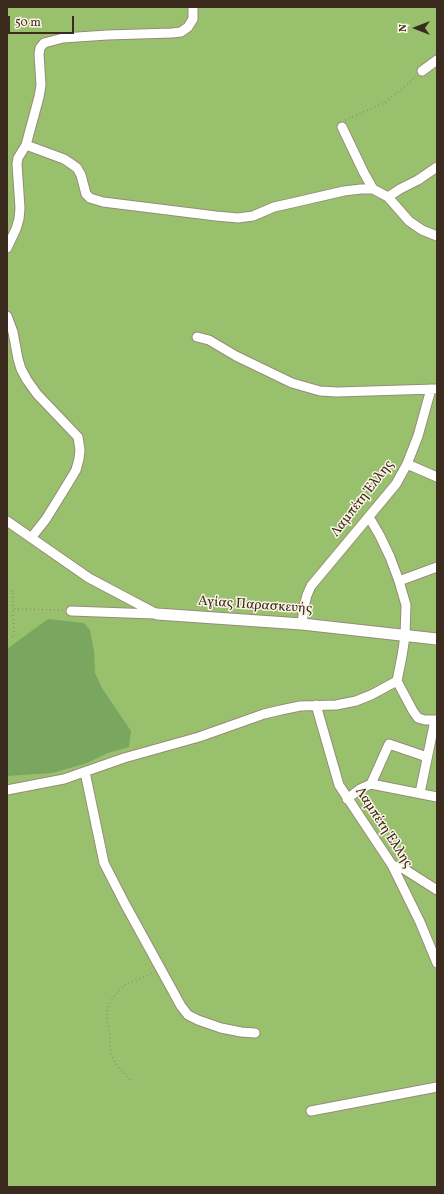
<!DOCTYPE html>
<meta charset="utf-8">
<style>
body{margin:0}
#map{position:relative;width:444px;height:1194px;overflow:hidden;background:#f7e9d1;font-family:Vollkorn,serif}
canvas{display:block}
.frame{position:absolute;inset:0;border:8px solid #3b2a1e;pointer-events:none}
.north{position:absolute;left:396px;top:8px;width:40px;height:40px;-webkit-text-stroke:3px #fcf5e5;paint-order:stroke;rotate:270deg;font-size:11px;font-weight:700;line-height:16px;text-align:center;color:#3b2a1e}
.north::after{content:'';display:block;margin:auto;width:14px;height:18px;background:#3b2a1e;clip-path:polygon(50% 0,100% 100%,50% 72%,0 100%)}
.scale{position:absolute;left:8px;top:16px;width:66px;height:18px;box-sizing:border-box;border:2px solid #3b2a1e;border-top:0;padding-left:5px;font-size:12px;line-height:14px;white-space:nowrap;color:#3b2a1e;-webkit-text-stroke:3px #fcf5e5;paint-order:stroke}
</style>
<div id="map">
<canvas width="444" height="1194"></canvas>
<div class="frame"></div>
<div class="north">N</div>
<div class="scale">50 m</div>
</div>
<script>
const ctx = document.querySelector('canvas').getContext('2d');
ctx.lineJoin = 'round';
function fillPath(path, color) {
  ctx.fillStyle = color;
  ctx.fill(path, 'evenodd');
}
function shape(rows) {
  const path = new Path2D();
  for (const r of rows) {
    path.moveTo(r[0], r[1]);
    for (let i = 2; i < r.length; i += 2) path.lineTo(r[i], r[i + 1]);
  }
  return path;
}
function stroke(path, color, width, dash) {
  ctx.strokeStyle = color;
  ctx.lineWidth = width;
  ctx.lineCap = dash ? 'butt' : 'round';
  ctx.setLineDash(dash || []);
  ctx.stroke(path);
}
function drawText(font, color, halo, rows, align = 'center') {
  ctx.font = font + ' Vollkorn,serif';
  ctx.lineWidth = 3;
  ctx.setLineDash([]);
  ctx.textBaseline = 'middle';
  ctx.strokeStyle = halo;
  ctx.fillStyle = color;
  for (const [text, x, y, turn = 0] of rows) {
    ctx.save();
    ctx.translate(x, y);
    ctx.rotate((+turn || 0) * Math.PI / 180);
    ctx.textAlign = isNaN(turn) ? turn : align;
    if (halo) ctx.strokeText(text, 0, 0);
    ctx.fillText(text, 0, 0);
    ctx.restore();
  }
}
const green = shape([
 [7,7,437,7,437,1187,7,1187]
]);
const forest = shape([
 [48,619,84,623,90,630,94,651,95,673,102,688,131,731,129,747,108,753,87,763,53,773,7,776,7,649]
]);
const path = shape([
 [345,120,384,103,407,85,416,76],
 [7,591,13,591,13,609],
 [7,637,14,637,13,609,63,610],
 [7,686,45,773],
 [130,1080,116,1064,110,1052,110,1035,107,1021,107,1009,114,996,123,986,131,982,142,978,152,973]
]);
const minor = shape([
 [422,71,437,60],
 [342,127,364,173,373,189,388,197,409,221,422,230,437,236],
 [26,145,64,159,70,163,77,168,81,175,86,194,90,198,103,202,216,216,238,218,253,216,274,207,292,203,344,191,361,189,373,189],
 [388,197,400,189,418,180,437,167],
 [7,248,16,229,19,219,20,208,17,164,18,158,26,145,39,97,41,85,39,54,40,48,44,43,63,38,107,35,172,33,181,32,188,27,193,19,193,7],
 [7,316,13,332,18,359,21,369,27,380,37,394,78,437,80,450,79,459,76,470,67,485,46,519,31,538],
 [197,337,209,340,236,356,292,383,320,391,337,392,435,389],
 [407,464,437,477],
 [7,521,89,578,157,614],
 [399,581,437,567],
 [71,611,154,614],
 [302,624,304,607,307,595,311,586,396,484,407,464,418,436,431,389],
 [397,681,413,711,418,718,425,720,437,720],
 [316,705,339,785,392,865,420,922,437,963],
 [85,772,104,863,125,904,181,1006,188,1015,198,1020,221,1028,241,1032,255,1033],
 [371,784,389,744,427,757],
 [7,790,64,779,124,758,199,737,264,714,281,710,300,706,336,705,356,701,371,695,397,681,402,656,405,636,406,605,399,581,390,557,380,536,369,517],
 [420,793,435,720],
 [347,799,360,789,371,784,437,797],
 [392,865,404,869,437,890],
 [311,1111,437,1087]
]);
const tertiary = shape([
 [157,614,302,624,437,639]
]);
const streetNames = [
 ["Λαμπέτη Έλλης",363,499,-52],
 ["Αγίας Παρασκευής",255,606,4],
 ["Λαμπέτη Έλλης",383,828,57]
];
fillPath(green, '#99c16d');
fillPath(forest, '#7aa760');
stroke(minor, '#998a78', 11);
stroke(tertiary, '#998a78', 13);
stroke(path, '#998a78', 1.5, [1, 3]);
stroke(minor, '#fff', 9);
stroke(tertiary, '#fff', 11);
drawText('14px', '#3b2a1e', '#fcf5e5', streetNames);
</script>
